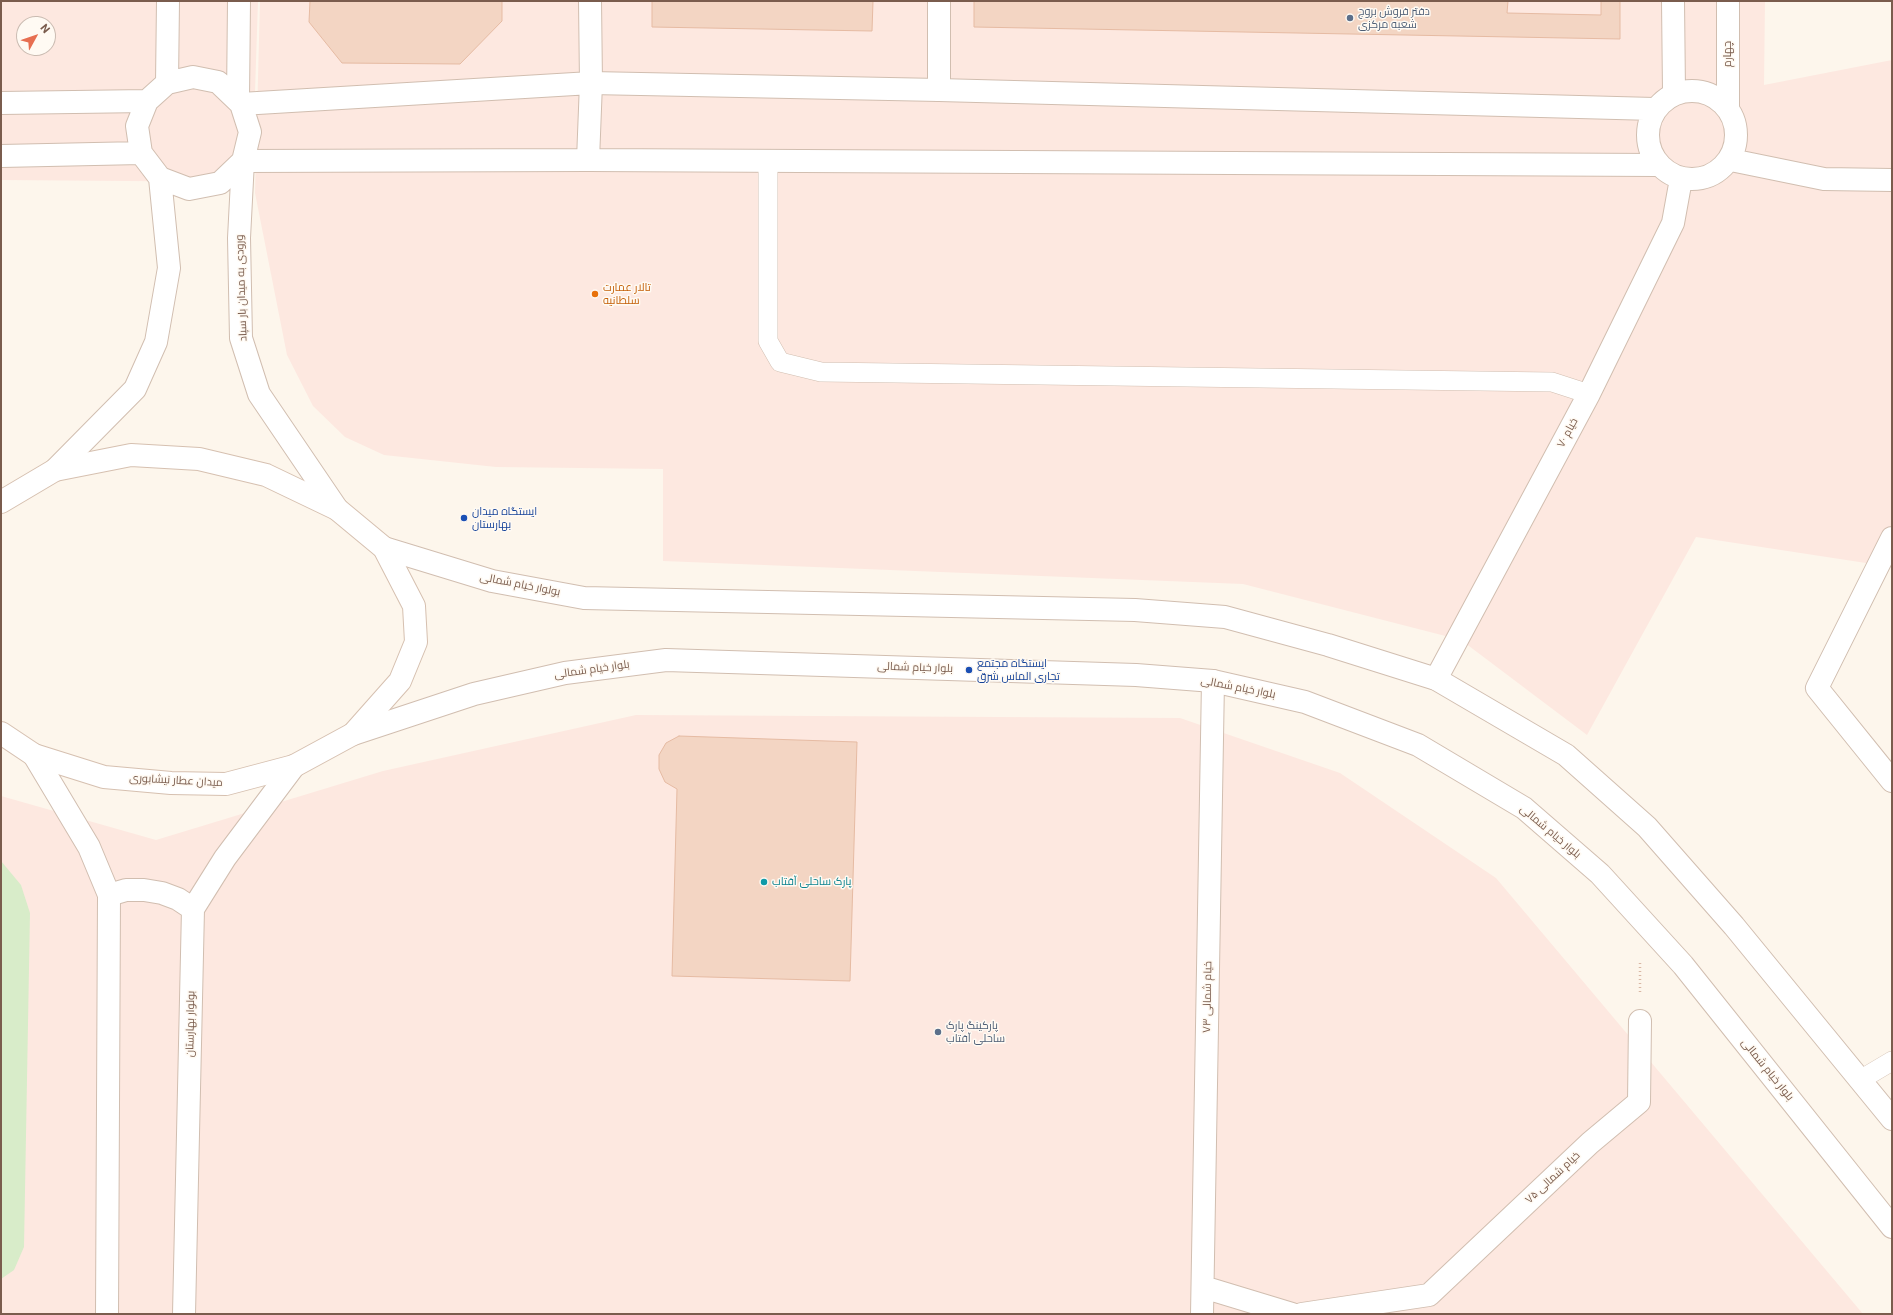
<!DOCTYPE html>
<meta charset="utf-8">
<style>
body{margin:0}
#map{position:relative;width:1893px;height:1315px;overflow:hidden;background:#fdf6ec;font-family:Roboto,sans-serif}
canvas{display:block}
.frame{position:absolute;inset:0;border:2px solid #7a5c4d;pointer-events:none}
.north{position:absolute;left:16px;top:16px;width:40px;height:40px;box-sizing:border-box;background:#fffaf3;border:1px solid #cabbb1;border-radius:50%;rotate:50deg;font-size:11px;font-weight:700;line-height:16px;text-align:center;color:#7a5c4d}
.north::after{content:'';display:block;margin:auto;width:14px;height:18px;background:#e76f51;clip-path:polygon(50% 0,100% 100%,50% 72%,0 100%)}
</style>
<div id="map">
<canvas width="1893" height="1315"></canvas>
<div class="frame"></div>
<div class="north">N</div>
</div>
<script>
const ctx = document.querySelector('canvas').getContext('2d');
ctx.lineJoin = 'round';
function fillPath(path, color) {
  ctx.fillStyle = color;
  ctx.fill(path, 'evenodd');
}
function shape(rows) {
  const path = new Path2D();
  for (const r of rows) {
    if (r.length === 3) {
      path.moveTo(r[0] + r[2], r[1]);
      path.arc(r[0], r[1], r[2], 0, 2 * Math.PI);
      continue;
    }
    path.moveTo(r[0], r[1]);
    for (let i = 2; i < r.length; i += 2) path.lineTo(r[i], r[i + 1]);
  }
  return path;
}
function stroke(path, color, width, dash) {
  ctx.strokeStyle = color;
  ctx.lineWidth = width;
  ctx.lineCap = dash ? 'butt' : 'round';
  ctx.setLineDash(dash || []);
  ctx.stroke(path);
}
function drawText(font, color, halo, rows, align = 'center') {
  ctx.font = font + ' Roboto,Cairo,sans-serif';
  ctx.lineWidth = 3;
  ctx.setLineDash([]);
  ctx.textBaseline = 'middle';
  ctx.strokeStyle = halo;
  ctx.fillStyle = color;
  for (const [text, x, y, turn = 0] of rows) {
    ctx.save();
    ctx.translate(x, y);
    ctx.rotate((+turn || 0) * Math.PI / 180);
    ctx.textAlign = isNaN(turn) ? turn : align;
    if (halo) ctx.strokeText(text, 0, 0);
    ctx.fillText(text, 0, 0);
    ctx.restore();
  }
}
const commercial = shape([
 [1,1,258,1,252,182,1,180],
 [24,24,48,24,48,48,24,48],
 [260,1,1765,1,1764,85,1892,60,1892,567,1696,537,1587,735,1461,640,1243,584,663,561,663,469,496,467,384,455,345,437,313,406,287,355,255,193],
 [636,715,1180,718,1340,773,1496,878,1863,1314,1,1314,1,796,156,840,383,771]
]);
const green = shape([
 [1,861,21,885,30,913,24,1247,14,1270,1,1279]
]);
const building = shape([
 [310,1,502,1,502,21,460,64,342,63,309,22,310,1],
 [652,1,873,1,872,31,652,27,652,1],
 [974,1,1620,1,1620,39,974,27,974,1],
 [1508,1,1601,1,1601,15,1507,13,1508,1],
 [679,736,857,742,850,981,672,976,677,789,665,782,659,769,659,755,666,743,679,736]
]);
const path = shape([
 [1640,992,1640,963]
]);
const service = shape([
 [768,161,768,341,780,362,821,372,1552,382,1589,394],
 [1860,1080,1892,1061]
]);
const pedestrian = shape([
 [939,1,939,90]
]);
const minor = shape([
 [1673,1,1674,92],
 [167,83,193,77,218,82,241,104,250,132,243,161,220,183,189,189,160,178,141,153,137,126,147,101,167,83,168,1],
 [1692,135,44],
 [238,99,239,1],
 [1,103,147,101],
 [241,104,591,83,939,90,1654,109],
 [1728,106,1728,1],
 [1,156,141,153],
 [588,160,591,83,590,1],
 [1731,160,1824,179,1892,180],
 [55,470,135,389,156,342,169,268,160,178],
 [337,509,259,394,241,338,239,238,243,161,588,160,1658,165],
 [1892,538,1817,688,1892,781],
 [1436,679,1589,394,1673,223,1681,179],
 [1203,1287,1292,1314],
 [1202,1314,1213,681],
 [1302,1314,1429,1295,1590,1143,1639,1102,1640,1021]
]);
const tertiary = shape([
 [384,548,492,581,584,598,1135,610,1225,617,1328,645,1436,679,1566,755,1647,827,1734,926,1892,1119],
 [353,734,474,694,565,673,666,660,1136,675,1213,681,1305,702,1418,745,1524,808,1600,874,1683,965,1892,1227],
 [34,755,89,847,109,895,107,1314],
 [109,895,126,890,144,890,162,893,178,899,193,909],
 [184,1314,193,909,225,858,294,766]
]);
const secondary = shape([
 [1,502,55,470,131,455,199,459,266,475,337,509,384,548,414,606,416,642,400,681,353,734,294,766,226,784,171,783,104,777,34,755,1,733]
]);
const markers = [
 [1350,18,4,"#5c6f8a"],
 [595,294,4,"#e8710a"],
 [464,518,4,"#1a4fb4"],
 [969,670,4,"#1a4fb4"],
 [764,882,4,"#0f9aa8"],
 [938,1032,4,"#5c6f8a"]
];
const serviceNames = [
 ["دفتر فروش بروج",1358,12],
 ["شعبه مرکزی",1358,25],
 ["پارکینگ پارک",946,1026],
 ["ساحلی آفتاب",946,1039]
];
const streetNames = [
 ["چهارم",1728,54,-90],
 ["ورودی به میدان بار سپاد",242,288,-92],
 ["خیام ۷۰",1568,433,-62],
 ["بولوار خیام شمالی",520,585,11],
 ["بلوار خیام شمالی",915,668,2],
 ["بلوار خیام شمالی",592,670,-8],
 ["بلوار خیام شمالی",1238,688,11],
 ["میدان عطار نیشابوری",176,781,3],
 ["بلوار خیام شمالی",1550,832,40],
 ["خیام شمالی ۷۳",1208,997,-89],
 ["بولوار بهارستان",191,1024,-89],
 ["بلوار خیام شمالی",1767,1070,51],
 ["خیام شمالی ۷۵",1553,1178,-43]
];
const foodNames = [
 ["تالار عمارت",603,288],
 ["سلطانیه",603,301]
];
const transitNames = [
 ["ایستگاه میدان",472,512],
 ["بهارستان",472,525],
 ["ایستگاه مجتمع",977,664],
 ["تجاری الماس شرق",977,677]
];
const cultureNames = [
 ["پارک ساحلی آفتاب",772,882]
];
fillPath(commercial, '#fde8e0');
fillPath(green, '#d8ecc9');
fillPath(building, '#f3d5c3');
stroke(building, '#e6bba3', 1);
stroke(service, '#d1beb0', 20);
stroke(pedestrian, '#d1beb0', 24);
stroke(minor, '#d1beb0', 24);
stroke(tertiary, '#d1beb0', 24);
stroke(secondary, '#d6c0b0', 24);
stroke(path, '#d9b8a5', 2.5, [1, 3]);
stroke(service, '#fff', 19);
stroke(pedestrian, '#fff', 22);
stroke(minor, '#fff', 22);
stroke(tertiary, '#fff', 22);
stroke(secondary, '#fff', 22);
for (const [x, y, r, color] of markers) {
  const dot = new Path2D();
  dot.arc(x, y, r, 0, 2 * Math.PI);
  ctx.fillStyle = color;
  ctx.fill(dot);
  stroke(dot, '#fffaf3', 1.5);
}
drawText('11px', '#4e5e75', '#fffaf3', serviceNames, 'left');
drawText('11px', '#7a5c4d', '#fffaf3', streetNames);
drawText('11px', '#c56008', '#fffaf3', foodNames, 'left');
drawText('11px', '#164399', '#fffaf3', transitNames, 'left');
drawText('11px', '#0d838f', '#fffaf3', cultureNames, 'left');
</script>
